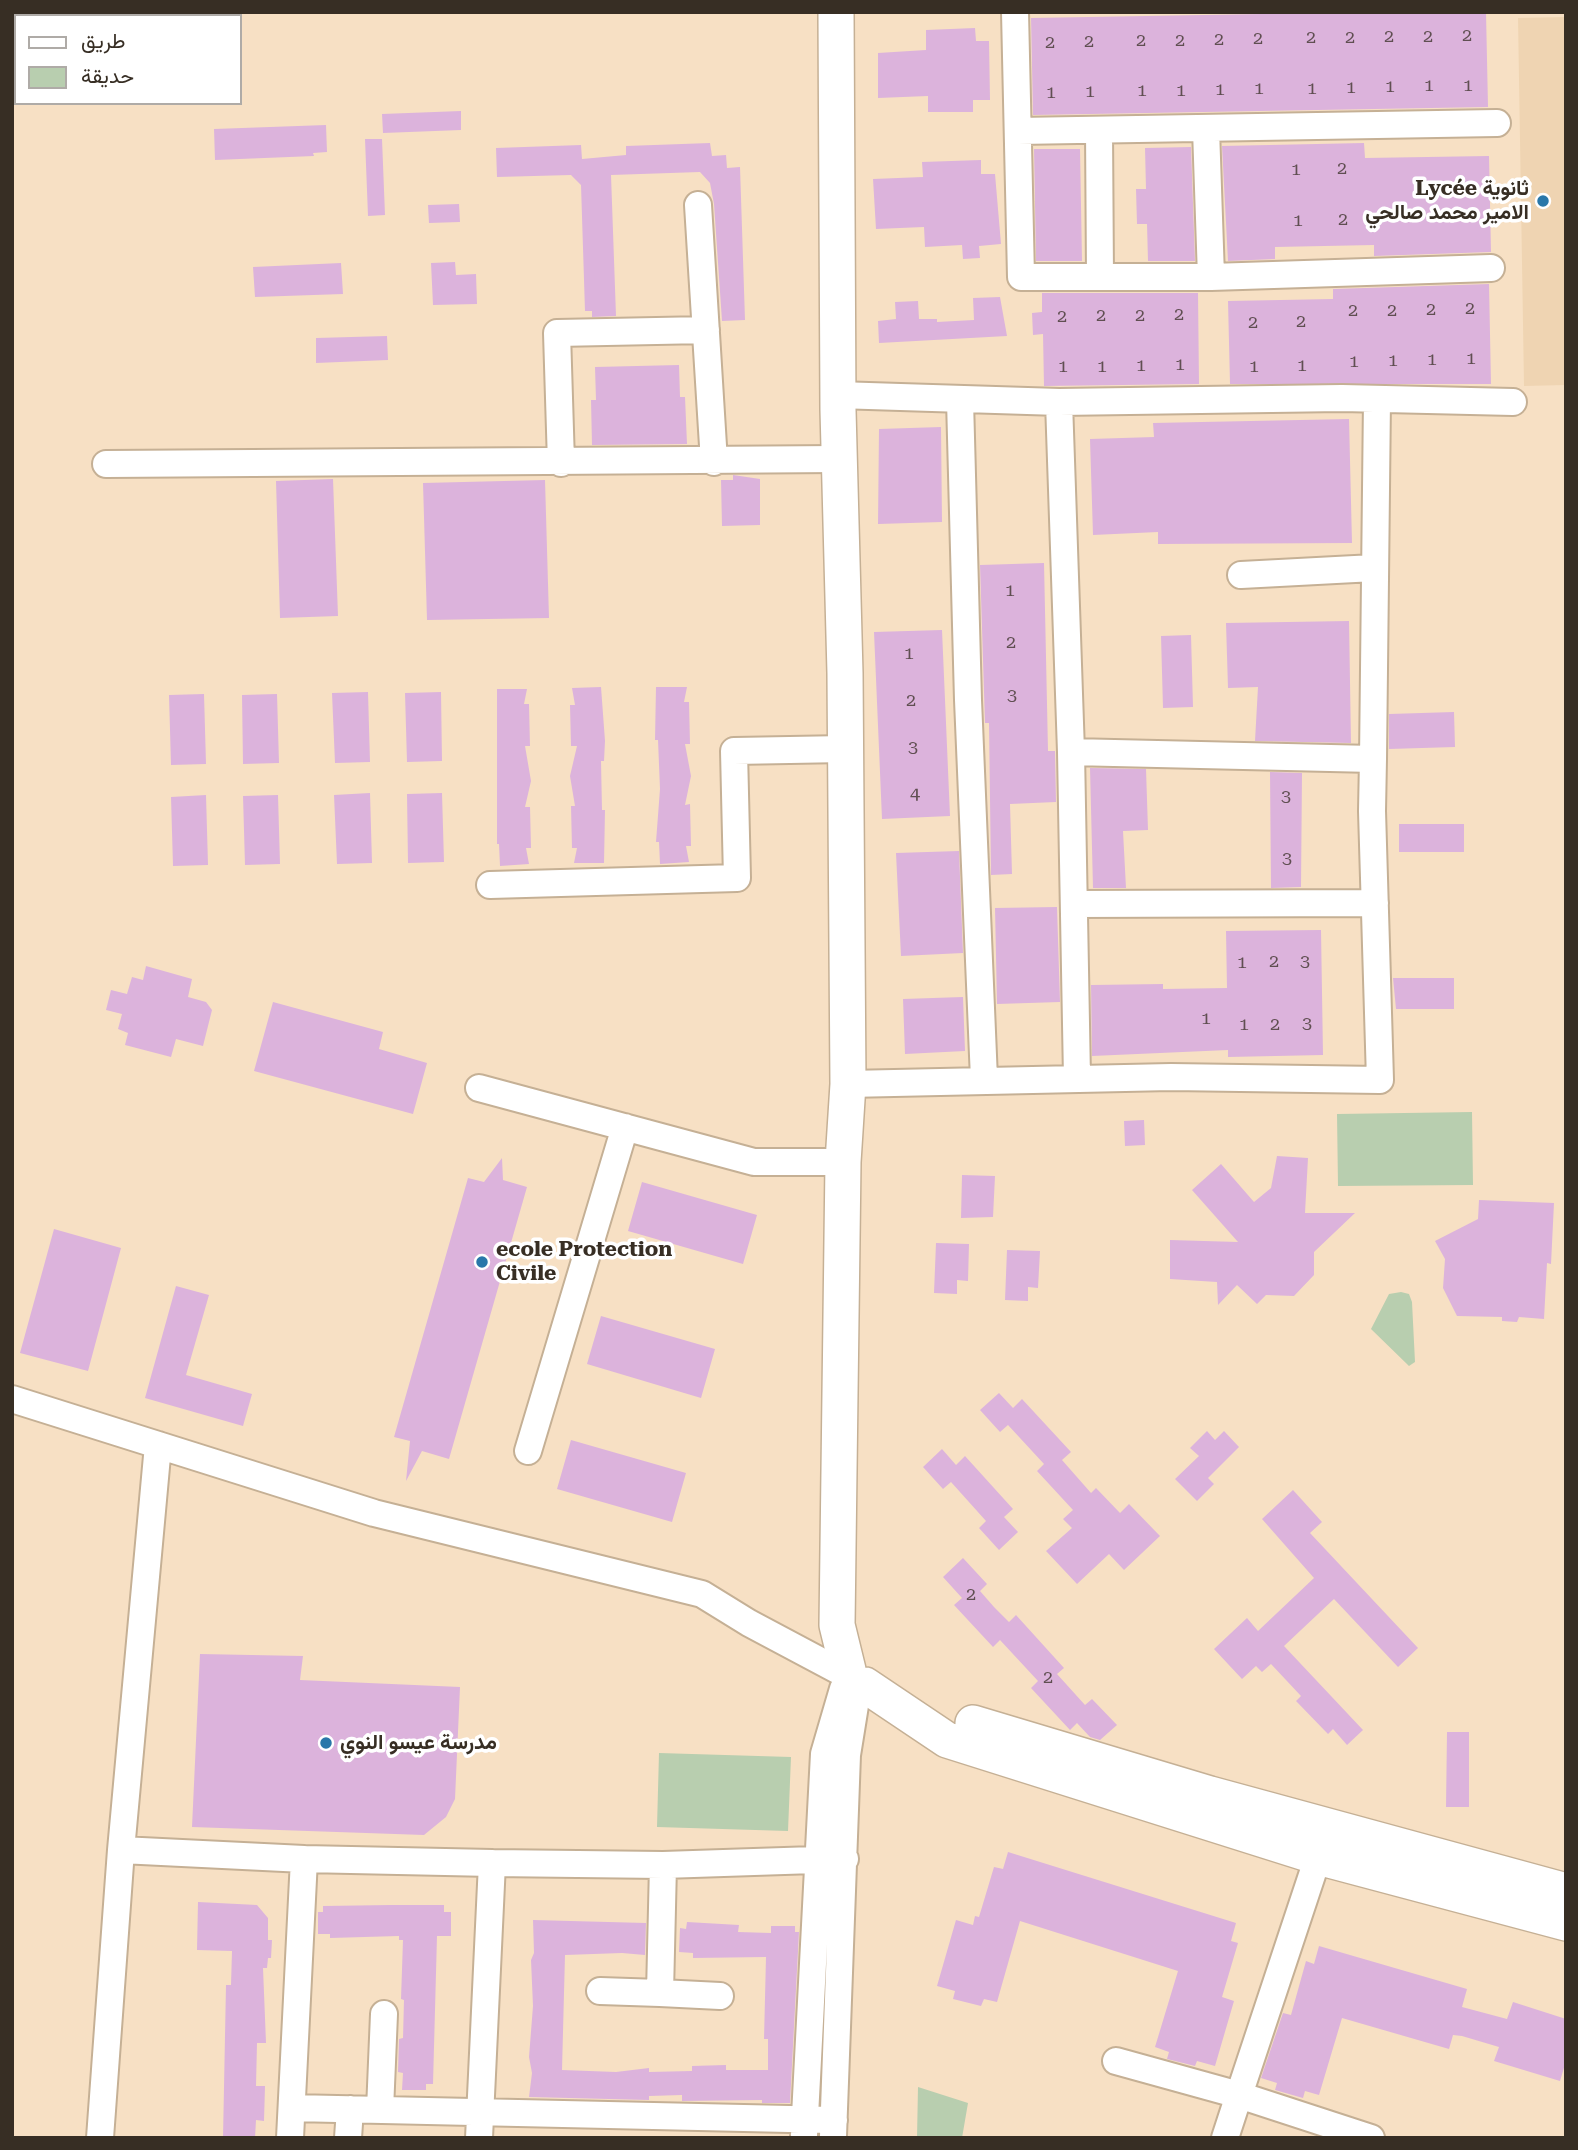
<!DOCTYPE html>
<meta charset="utf-8">
<style>
body{margin:0}
#map{position:relative;width:1578px;height:2150px;overflow:hidden;background:#f7e0c4;font-family:"Roboto Serif",Vazirmatn,serif}
canvas{display:block}
.frame{position:absolute;inset:0;border:14px solid #372e24;pointer-events:none}
.legend{position:absolute;left:14px;top:14px;width:228px;height:91px;box-sizing:border-box;background:#fff;border:2px solid #afaba7;margin:0;padding:9px 12px;list-style:none;font-size:21px;color:#372e24}
.legend li{display:flex;align-items:center;gap:14px;height:35px}
.legend b{width:35px;border:2px solid #afaba7}
</style>
<div id="map">
<canvas width="1578" height="2150"></canvas>
<div class="frame"></div>
<ul class="legend">
<li><b style="height:9px;background:#fff"></b>طريق</li>
<li><b style="height:19px;background:#b8ceaf"></b>حديقة</li>
</ul>
</div>
<script>
const ctx = document.querySelector('canvas').getContext('2d');
ctx.lineJoin = 'round';
function fillPath(path, color) {
  ctx.fillStyle = color;
  ctx.fill(path, 'evenodd');
}
function shape(rows) {
  const path = new Path2D();
  for (const r of rows) {
    path.moveTo(r[0], r[1]);
    for (let i = 2; i < r.length; i += 2) path.lineTo(r[i], r[i + 1]);
  }
  return path;
}
function stroke(path, color, width, dash) {
  ctx.strokeStyle = color;
  ctx.lineWidth = width;
  ctx.lineCap = dash ? 'butt' : 'round';
  ctx.setLineDash(dash || []);
  ctx.stroke(path);
}
function drawText(font, color, halo, rows, align = 'center') {
  ctx.font = font + ' "Roboto Serif",Vazirmatn,serif';
  ctx.lineWidth = 7;
  ctx.setLineDash([]);
  ctx.textBaseline = 'middle';
  ctx.strokeStyle = halo;
  ctx.fillStyle = color;
  for (const [text, x, y, turn = 0] of rows) {
    ctx.save();
    ctx.translate(x, y);
    ctx.rotate((+turn || 0) * Math.PI / 180);
    ctx.textAlign = isNaN(turn) ? turn : align;
    if (halo) ctx.strokeText(text, 0, 0);
    ctx.fillText(text, 0, 0);
    ctx.restore();
  }
}
const built = shape([
 [1566,17,1566,385,1524,386,1518,18]
]);
const green = shape([
 [1472,1112,1473,1185,1338,1186,1337,1114],
 [1401,1292,1409,1294,1412,1302,1415,1362,1409,1366,1371,1329,1389,1294],
 [659,1753,791,1757,788,1831,657,1827],
 [918,2087,968,2103,962,2138,917,2138]
]);
const building = shape([
 [1376,12,1486,12,1488,107,1033,115,1031,18],
 [975,28,976,41,989,41,990,100,973,100,973,112,928,112,928,96,878,98,878,53,926,50,926,30],
 [461,111,461,130,383,133,382,114],
 [326,125,327,152,313,153,314,156,215,160,214,129],
 [365,139,382,139,385,215,368,216],
 [710,143,712,156,726,155,727,168,740,167,745,320,722,321,714,204,710,183,700,172,611,175,616,316,592,317,592,311,585,311,581,185,571,175,497,177,496,148,581,145,582,159,626,155,626,146],
 [1364,143,1365,158,1489,156,1491,252,1374,256,1374,245,1275,247,1275,259,1228,261,1222,146],
 [1191,147,1195,261,1148,261,1147,224,1137,224,1136,189,1146,189,1145,148],
 [1034,149,1080,149,1082,261,1036,261],
 [981,160,981,174,995,174,1001,244,979,246,980,258,963,259,962,245,925,247,924,227,876,229,873,179,923,177,922,162],
 [459,204,460,222,429,223,428,205],
 [455,262,456,275,476,274,477,304,433,305,431,263],
 [341,263,343,294,255,297,253,267],
 [1489,284,1491,384,1230,384,1228,301,1333,299,1333,289],
 [1042,293,1198,293,1199,384,1044,386,1043,334,1033,335,1032,313,1042,312],
 [1000,297,1007,336,879,343,878,321,896,319,895,302,918,301,919,319,937,319,937,322,974,320,973,298],
 [387,336,388,360,316,363,316,338],
 [679,365,680,397,685,397,687,444,592,445,591,400,596,400,595,367],
 [1349,419,1352,543,1158,544,1158,532,1093,535,1090,439,1154,437,1153,423],
 [941,427,942,522,878,524,879,429],
 [733,475,760,479,760,525,722,526,721,480,733,480],
 [333,479,338,616,280,618,276,481],
 [545,480,549,618,427,620,423,483],
 [1044,563,1048,751,1055,751,1056,802,1010,804,1012,874,991,875,989,723,985,723,980,565],
 [1349,621,1351,743,1255,741,1258,687,1228,688,1226,623],
 [942,630,950,816,882,819,874,632],
 [1191,635,1193,707,1163,708,1161,636],
 [601,687,605,741,604,761,601,761,602,810,605,810,604,863,574,863,577,848,572,848,571,806,575,806,570,776,577,746,571,746,570,705,575,705,572,688],
 [656,687,687,687,684,702,689,702,690,744,685,744,691,776,685,805,690,804,691,846,686,846,689,862,660,864,659,842,656,842,660,789,658,740,655,740],
 [497,689,527,689,524,704,529,704,530,746,525,746,531,781,525,807,530,807,531,848,526,848,529,864,500,866,499,844,497,844],
 [368,692,370,762,335,763,332,693],
 [441,692,442,761,407,762,405,693],
 [204,694,206,764,171,765,169,695],
 [277,694,279,763,243,764,242,695],
 [1454,712,1455,747,1389,749,1389,714],
 [1090,768,1146,769,1148,830,1123,831,1126,888,1093,888],
 [1270,772,1302,773,1301,887,1271,888],
 [370,793,372,863,337,864,334,795],
 [442,793,444,862,408,863,407,794],
 [206,795,208,865,173,866,171,797],
 [278,795,280,864,245,865,243,796],
 [1399,824,1464,824,1464,852,1399,852],
 [959,851,963,953,901,956,896,853],
 [1057,907,1060,1002,997,1004,995,908],
 [1321,930,1323,1055,1228,1057,1228,1050,1092,1056,1091,985,1163,984,1163,989,1227,988,1226,931],
 [146,966,192,979,188,997,206,1002,212,1010,203,1046,176,1039,171,1057,125,1045,128,1033,118,1029,122,1014,106,1010,111,990,127,994,132,977,143,980],
 [1393,978,1454,978,1454,1009,1396,1009],
 [963,997,965,1051,905,1054,903,999],
 [273,1002,383,1032,379,1049,427,1063,413,1114,254,1071],
 [1144,1120,1145,1145,1125,1146,1124,1121],
 [1277,1156,1308,1158,1305,1213,1355,1213,1314,1252,1314,1275,1294,1296,1266,1295,1257,1304,1237,1285,1218,1305,1217,1282,1170,1279,1170,1240,1238,1242,1192,1190,1221,1164,1254,1202,1271,1188],
 [502,1158,503,1180,527,1187,449,1459,422,1451,406,1481,410,1441,394,1437,468,1178,484,1182],
 [962,1175,995,1176,993,1217,961,1218],
 [642,1182,757,1215,743,1264,628,1231],
 [1479,1200,1554,1203,1551,1264,1547,1263,1544,1319,1519,1317,1517,1322,1502,1321,1502,1317,1457,1316,1443,1288,1445,1259,1435,1241,1478,1219],
 [54,1229,121,1248,88,1371,20,1353],
 [936,1243,969,1244,968,1281,957,1280,957,1294,934,1293],
 [1007,1250,1040,1251,1038,1288,1028,1287,1028,1301,1005,1300],
 [176,1286,209,1295,186,1375,252,1394,243,1426,145,1398],
 [601,1316,715,1349,701,1398,587,1364],
 [999,1393,1013,1408,1022,1399,1071,1452,1062,1460,1091,1493,1096,1488,1120,1513,1129,1504,1160,1536,1124,1570,1109,1554,1077,1584,1046,1551,1072,1528,1063,1519,1073,1510,1037,1471,1044,1464,1008,1425,1000,1432,980,1410],
 [1207,1431,1215,1440,1224,1431,1239,1447,1208,1478,1214,1484,1197,1501,1175,1479,1199,1456,1190,1448],
 [571,1440,686,1473,672,1522,557,1489],
 [942,1449,956,1465,965,1456,1013,1509,1004,1517,1018,1532,999,1550,979,1528,986,1521,951,1482,943,1489,923,1467],
 [1293,1490,1322,1522,1310,1533,1418,1648,1398,1667,1334,1599,1284,1646,1363,1730,1347,1745,1333,1729,1328,1734,1296,1701,1301,1696,1271,1664,1262,1672,1256,1666,1242,1679,1214,1649,1247,1618,1258,1631,1314,1578,1262,1519],
 [963,1558,987,1584,980,1591,994,1607,1009,1622,1016,1615,1064,1668,1057,1674,1085,1705,1092,1699,1117,1725,1100,1740,1090,1737,1077,1723,1070,1730,1031,1688,1038,1681,1000,1640,993,1647,954,1605,962,1598,943,1577],
 [200,1654,303,1656,300,1680,460,1687,455,1799,446,1817,424,1835,192,1827],
 [1447,1732,1469,1732,1469,1807,1446,1807],
 [1008,1852,1236,1923,1231,1941,1238,1943,1222,1997,1234,2001,1215,2066,1197,2061,1195,2066,1167,2059,1169,2052,1155,2047,1178,1971,1020,1921,997,2002,984,1999,981,2006,953,1999,955,1991,937,1986,956,1920,973,1925,975,1916,979,1917,994,1867,1003,1869],
 [198,1902,257,1905,268,1918,268,1940,272,1940,271,1958,268,1958,267,1968,263,1968,266,2043,257,2043,256,2086,265,2086,264,2121,256,2120,255,2138,223,2138,226,1985,231,1985,232,1951,197,1950],
 [391,1905,444,1905,444,1912,451,1912,451,1936,437,1936,433,2084,426,2084,426,2090,402,2090,403,2073,398,2072,399,2039,403,2038,404,2000,401,1999,403,1940,399,1940,399,1936,330,1938,330,1934,318,1934,318,1912,323,1912,323,1906],
 [533,1920,646,1923,645,1955,622,1953,565,1955,562,2070,616,2072,649,2068,649,2072,692,2071,692,2066,726,2065,726,2070,768,2070,768,2039,764,2039,766,1957,693,1958,693,1953,679,1952,680,1928,686,1929,687,1922,739,1925,738,1932,771,1933,771,1926,795,1926,795,1932,799,1932,790,2103,762,2103,762,2100,682,2101,682,2095,649,2096,649,2100,529,2097,532,2073,529,2057,533,2006,531,1960,534,1953],
 [1319,1946,1467,1989,1462,2007,1507,2019,1513,2002,1566,2019,1566,2061,1560,2081,1494,2061,1499,2047,1462,2036,1453,2035,1449,2049,1342,2018,1319,2095,1305,2091,1303,2098,1275,2090,1277,2083,1261,2078,1283,2013,1291,2015,1306,1961,1314,1964]
]);
const minor = shape([
 [1015,12,1021,277,1211,277,1491,268],
 [1206,129,1211,277],
 [1099,130,1100,277],
 [1018,131,1497,123],
 [698,205,714,462],
 [837,395,1059,402,1342,398,1513,402],
 [960,400,968,700,984,1079],
 [1059,402,1071,752,1373,759,1377,399],
 [561,463,557,333,706,330],
 [106,464,839,459],
 [1241,575,1374,568],
 [1071,752,1077,1078],
 [490,885,737,878,734,751,845,749],
 [1074,904,1375,903],
 [848,1084,1171,1077,1380,1080,1372,811,1373,759],
 [479,1088,754,1162,843,1162],
 [12,1399,374,1513,702,1594,749,1623,843,1673],
 [528,1451,625,1127],
 [121,1850,158,1445],
 [600,1991,660,1993,663,1865],
 [660,1993,720,1996],
 [1116,2061,1239,2095,1318,1857],
 [292,2108,834,2120],
 [380,2110,384,2014],
 [804,2135,824,1754,843,1689],
 [833,2136,847,1755,857,1693],
 [100,2138,121,1850,304,1859,492,1863,663,1865,845,1859],
 [290,2138,304,1859],
 [348,2138,350,2109],
 [479,2138,492,1863],
 [1225,2138,1239,2095,1371,2138]
]);
const major = shape([
 [836,12,838,410,845,673,848,1084,843,1162,837,1625,848,1670],
 [865,1685,947,1740,1318,1857,1566,1923],
 [973,1723,1210,1794,1566,1891]
]);
const markers = [
 [1543,201,7,"#2977a9"],
 [482,1262,7,"#2977a9"],
 [326,1743,7,"#2977a9"]
];
const numberNames = [
 ["2",1467,36],
 ["2",1389,37],
 ["2",1428,37],
 ["2",1311,38],
 ["2",1350,38],
 ["2",1258,39],
 ["2",1219,40],
 ["2",1141,41],
 ["2",1180,41],
 ["2",1089,42],
 ["2",1050,43],
 ["1",1429,86],
 ["1",1468,86],
 ["1",1390,87],
 ["1",1351,88],
 ["1",1259,89],
 ["1",1312,89],
 ["1",1220,90],
 ["1",1142,91],
 ["1",1181,91],
 ["1",1090,92],
 ["1",1051,93],
 ["2",1342,169],
 ["1",1296,170],
 ["2",1343,220],
 ["1",1298,221],
 ["2",1470,309],
 ["2",1431,310],
 ["2",1353,311],
 ["2",1392,311],
 ["2",1179,315],
 ["2",1101,316],
 ["2",1140,316],
 ["2",1062,317],
 ["2",1301,322],
 ["2",1253,323],
 ["1",1471,359],
 ["1",1432,360],
 ["1",1393,361],
 ["1",1354,362],
 ["1",1180,365],
 ["1",1141,366],
 ["1",1302,366],
 ["1",1063,367],
 ["1",1102,367],
 ["1",1254,367],
 ["1",1010,591],
 ["2",1011,643],
 ["1",909,654],
 ["3",1012,696],
 ["2",911,701],
 ["3",913,748],
 ["4",915,794],
 ["3",1286,797],
 ["3",1287,859],
 ["2",1274,962],
 ["3",1305,962],
 ["1",1242,963],
 ["1",1206,1019],
 ["3",1307,1024],
 ["1",1244,1025],
 ["2",1275,1025],
 ["2",971,1595],
 ["2",1048,1678]
];
const poiNames = [
 ["Lycée ثانوية",1529,189,"right"],
 ["الامير محمد صالحي",1529,213,"right"],
 ["ecole Protection",496,1250],
 ["Civile",496,1274],
 ["مدرسة عيسو النوي",340,1743]
];
fillPath(built, '#efd4b2');
fillPath(green, '#b8ceaf');
fillPath(building, '#dcb3dc');
stroke(minor, '#c5b095', 30);
stroke(major, '#c5b095', 38);
stroke(minor, '#fff', 26);
stroke(major, '#fff', 35);
for (const [x, y, r, color] of markers) {
  const dot = new Path2D();
  dot.arc(x, y, r, 0, 2 * Math.PI);
  ctx.fillStyle = color;
  ctx.fill(dot);
  stroke(dot, '#fff', 2.5);
}
drawText('18px', '#604f52', null, numberNames);
drawText('bold 21px', '#372e24', '#fff', poiNames, 'left');
</script>
